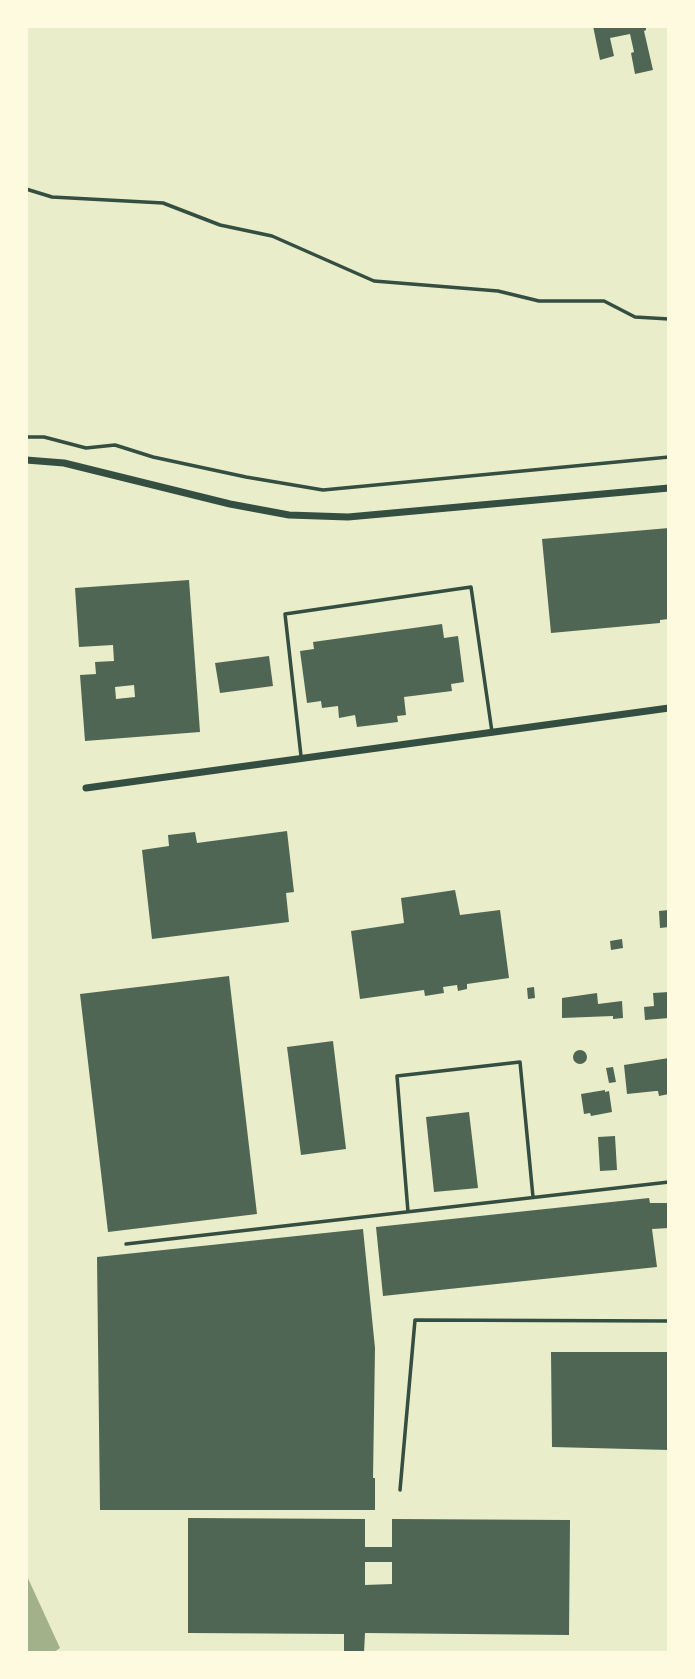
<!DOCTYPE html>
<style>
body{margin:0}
#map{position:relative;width:695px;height:1679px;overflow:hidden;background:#e9edc9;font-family:"Varela Round",sans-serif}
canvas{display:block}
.frame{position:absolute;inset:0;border:28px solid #fefae0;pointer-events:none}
</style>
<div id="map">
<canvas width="695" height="1679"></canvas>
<div class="frame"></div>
</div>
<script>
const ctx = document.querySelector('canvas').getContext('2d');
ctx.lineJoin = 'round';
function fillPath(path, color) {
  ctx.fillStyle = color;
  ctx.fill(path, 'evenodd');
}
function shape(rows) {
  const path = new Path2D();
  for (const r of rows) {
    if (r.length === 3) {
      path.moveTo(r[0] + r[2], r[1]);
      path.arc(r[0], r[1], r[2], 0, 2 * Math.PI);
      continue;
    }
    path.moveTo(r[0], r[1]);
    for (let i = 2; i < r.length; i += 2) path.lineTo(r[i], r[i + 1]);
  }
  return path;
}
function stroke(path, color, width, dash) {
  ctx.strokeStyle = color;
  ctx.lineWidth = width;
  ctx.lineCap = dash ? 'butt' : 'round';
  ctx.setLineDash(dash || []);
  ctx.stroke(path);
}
const water = shape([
 [26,1574,60,1648,53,1653,29,1653,26,1651]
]);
const building = shape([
 [593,26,646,26,646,30,644,31,653,70,635,74,631,53,634,52,630,34,610,38,614,56,600,60],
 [669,528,669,619,660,620,660,623,551,633,542,539],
 [189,580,200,732,85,741,80,675,96,674,95,662,114,661,113,645,79,647,75,588],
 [134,685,135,697,116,699,115,687],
 [442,624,444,638,458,636,464,682,451,684,452,691,404,697,406,715,397,716,398,722,357,727,355,715,339,718,338,706,322,708,321,701,307,703,300,651,314,649,313,642],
 [269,656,273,686,220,693,215,663],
 [287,831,294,892,286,893,289,922,152,939,142,850,169,846,168,835,195,832,197,843],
 [455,890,460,915,500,910,509,978,467,984,467,989,458,991,457,985,443,987,444,993,425,996,424,990,360,999,351,931,404,923,401,898],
 [669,910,669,927,660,928,659,911],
 [622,939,623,948,611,950,610,941],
 [229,976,257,1214,108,1232,80,994],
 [534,987,535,998,528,999,527,988],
 [669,992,669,1018,645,1020,644,1007,654,1006,653,993],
 [597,993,598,1004,622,1001,623,1018,613,1019,613,1016,562,1018,562,998],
 [333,1041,346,1149,301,1155,287,1047],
 [580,1057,7],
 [669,1058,669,1094,659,1096,658,1091,656,1091,627,1094,624,1065],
 [613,1067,616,1082,609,1083,606,1068],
 [605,1090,605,1092,609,1091,612,1112,591,1116,590,1113,584,1114,581,1094],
 [469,1112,478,1188,434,1192,426,1117],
 [615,1136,617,1170,600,1171,598,1137],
 [649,1198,650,1203,669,1203,669,1228,652,1229,657,1267,383,1296,376,1227],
 [363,1229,375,1348,373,1478,375,1478,375,1510,100,1510,97,1257],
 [551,1352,669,1352,669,1450,552,1447],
 [188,1518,365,1519,365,1547,392,1547,392,1519,570,1520,569,1635,365,1633,364,1653,344,1653,344,1634,188,1633],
 [365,1562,392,1562,392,1584,365,1585]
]);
const path = shape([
 [26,189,52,197,163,203,220,225,272,236,374,281,498,291,539,301,604,301,635,317,669,319],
 [26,437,44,437,86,448,115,445,153,457,246,477,323,490,669,457]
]);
const service = shape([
 [301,756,285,614,471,587,492,732],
 [408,1212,397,1076,520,1062,533,1197],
 [126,1244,669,1182],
 [400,1490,415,1320,669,1321]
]);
const minor = shape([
 [26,460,64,463,230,504,289,515,348,517,669,488],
 [86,788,669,708]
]);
fillPath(water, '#a3b18a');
fillPath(building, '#4f6655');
stroke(path, '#344e41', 3.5);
stroke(service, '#344e41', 3.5);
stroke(minor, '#344e41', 7);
</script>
